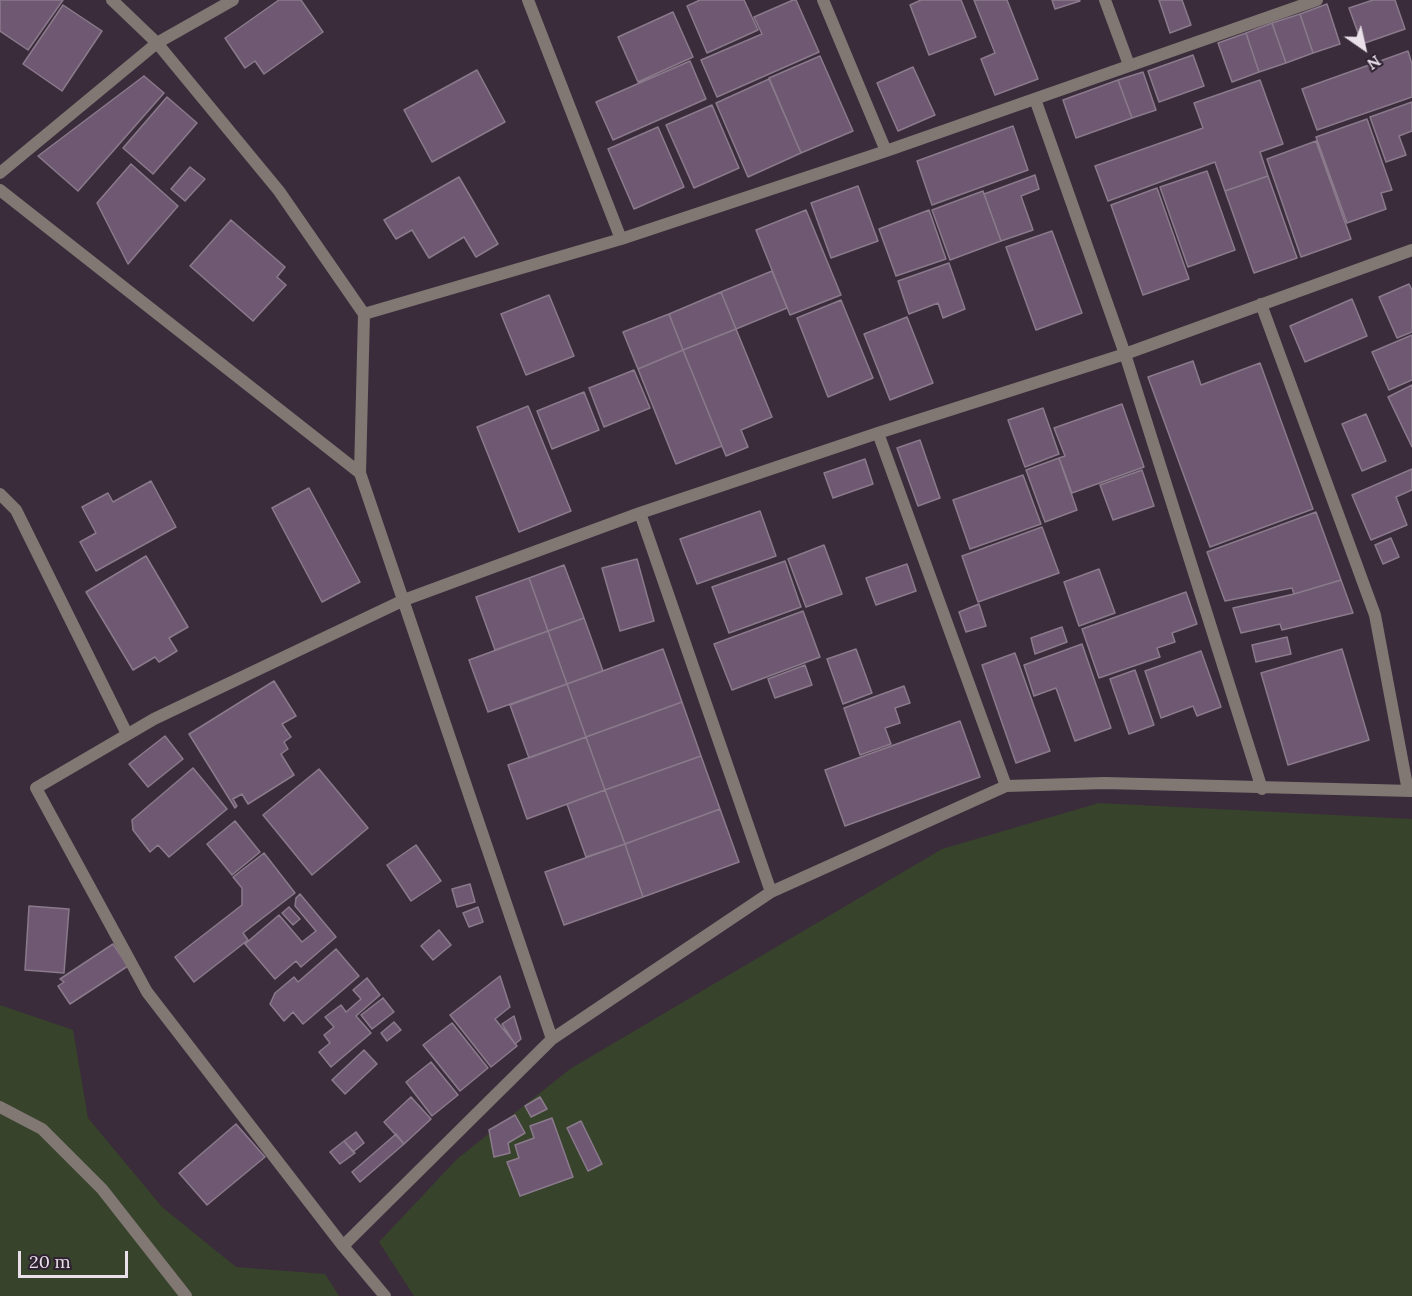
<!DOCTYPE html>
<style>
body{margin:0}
#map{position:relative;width:1412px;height:1296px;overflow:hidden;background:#3a2c3b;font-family:Lora,serif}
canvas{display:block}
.north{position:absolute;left:1334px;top:18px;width:60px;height:60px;-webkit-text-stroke:4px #2f2231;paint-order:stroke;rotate:146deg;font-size:16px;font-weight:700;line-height:24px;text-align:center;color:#e9e0ea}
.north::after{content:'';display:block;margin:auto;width:21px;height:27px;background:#e9e0ea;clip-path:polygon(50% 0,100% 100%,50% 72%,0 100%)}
.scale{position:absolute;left:18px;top:1251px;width:110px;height:27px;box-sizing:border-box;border:3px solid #e9e0ea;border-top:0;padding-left:8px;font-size:18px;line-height:21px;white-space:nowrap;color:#e9e0ea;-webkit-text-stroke:4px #2f2231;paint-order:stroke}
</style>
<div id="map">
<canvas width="1412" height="1296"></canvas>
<div class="north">N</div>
<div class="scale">20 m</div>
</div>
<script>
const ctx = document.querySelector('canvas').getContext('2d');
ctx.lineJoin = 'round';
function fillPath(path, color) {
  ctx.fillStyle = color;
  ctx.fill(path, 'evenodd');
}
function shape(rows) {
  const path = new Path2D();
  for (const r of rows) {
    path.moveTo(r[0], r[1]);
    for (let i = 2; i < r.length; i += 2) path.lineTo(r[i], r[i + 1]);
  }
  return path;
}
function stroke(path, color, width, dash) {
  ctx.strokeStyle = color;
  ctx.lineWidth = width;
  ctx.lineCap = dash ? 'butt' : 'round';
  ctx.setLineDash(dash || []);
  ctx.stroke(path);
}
const green = shape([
 [1099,803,1412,819,1412,1296,414,1296,379,1242,457,1159,570,1069,942,849],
 [0,1005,73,1030,88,1118,162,1207,236,1267,325,1274,339,1296,0,1296]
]);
const building = shape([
 [0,0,63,0,28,50,0,31,0,0],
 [279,0,301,0,323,32,264,74,255,61,245,68,225,38,279,0],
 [700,0,744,0,758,30,707,53,687,6,700,0],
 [793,0,796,0,819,52,717,97,701,60,762,34,754,17,793,0],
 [921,0,961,0,976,37,929,55,910,5,921,0],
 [974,0,1007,0,1038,79,995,95,981,59,995,53,974,0],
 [1052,0,1079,0,1080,1,1055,9,1052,0],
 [1159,0,1182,0,1191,25,1170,33,1159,0],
 [1373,0,1395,0,1405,29,1362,44,1349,8,1373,0],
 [1327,4,1340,44,1313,53,1300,14,1327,4],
 [63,5,102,31,62,91,23,64,63,5],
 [673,12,693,57,638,82,618,37,673,12],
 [1300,14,1313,53,1286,63,1272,23,1300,14],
 [1272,23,1286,63,1259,72,1246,33,1272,23],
 [1246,33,1259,72,1232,82,1218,43,1246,33],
 [1408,51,1412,64,1412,97,1317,130,1302,89,1408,51],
 [1193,55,1204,86,1159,102,1148,71,1193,55],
 [820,56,853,131,801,153,769,78,820,56],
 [690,61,706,99,613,140,596,102,690,61],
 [913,67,935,115,898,131,877,83,913,67],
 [477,70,505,122,432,162,404,110,477,70],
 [1143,72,1156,110,1132,118,1118,80,1143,72],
 [144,76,164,93,78,191,38,156,144,76],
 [769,79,801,153,748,177,716,103,769,79],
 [1118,80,1132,118,1076,138,1063,100,1118,80],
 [1260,80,1283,144,1260,152,1268,176,1225,191,1215,162,1108,201,1095,166,1203,128,1194,103,1260,80],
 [167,97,197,123,153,174,123,148,167,97],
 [1412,102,1412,131,1399,136,1406,155,1386,162,1370,117,1412,102],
 [712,105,739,168,694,188,666,125,712,105],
 [1367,119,1392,190,1381,193,1386,209,1347,223,1316,137,1367,119],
 [1013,126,1028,170,932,205,917,161,1013,126],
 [658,127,684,187,634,209,608,149,658,127],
 [1316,141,1351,239,1301,257,1267,159,1316,141],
 [131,164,178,206,128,264,97,203,131,164],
 [190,167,205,179,185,201,171,189,190,167],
 [1207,171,1235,250,1188,267,1160,187,1207,171],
 [1035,175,1039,189,1021,196,1033,230,1001,241,984,194,1035,175],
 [1268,176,1297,258,1254,273,1225,191,1268,176],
 [459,177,498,244,476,257,464,237,429,258,412,230,396,239,384,220,459,177],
 [858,186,878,241,831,258,811,203,858,186],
 [1157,188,1189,279,1143,295,1111,205,1157,188],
 [983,191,1001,241,950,260,932,210,983,191],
 [806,210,841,295,790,315,756,230,806,210],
 [929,210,946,259,896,276,879,229,929,210],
 [231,220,285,267,277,277,286,285,253,321,190,266,231,220],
 [1052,231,1082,313,1036,330,1006,247,1052,231],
 [949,263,965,309,943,318,938,303,909,314,898,281,949,263],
 [772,271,787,308,736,329,721,292,772,271],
 [1409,284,1412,290,1412,332,1397,338,1379,297,1409,284],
 [721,292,736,329,683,350,669,314,721,292],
 [549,295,574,356,526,375,501,314,549,295],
 [1352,299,1367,336,1305,362,1290,326,1352,299],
 [841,300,873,378,828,397,797,318,841,300],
 [669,314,683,350,638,369,623,332,669,314],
 [907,317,933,383,890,400,864,334,907,317],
 [736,329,772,417,741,430,748,447,726,456,683,350,736,329],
 [1412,335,1412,380,1389,390,1372,352,1412,335],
 [683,350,722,446,676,464,638,369,683,350],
 [1193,361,1201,385,1260,363,1313,509,1210,547,1148,377,1193,361],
 [634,370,650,408,604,427,589,388,634,370],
 [1412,385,1412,447,1388,397,1412,385],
 [584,392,599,430,552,449,537,411,584,392],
 [1122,404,1144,467,1072,493,1059,458,1065,456,1054,428,1122,404],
 [528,406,571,511,519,532,477,427,528,406],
 [1043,408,1059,454,1025,467,1008,420,1043,408],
 [1366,414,1386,461,1362,471,1342,424,1366,414],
 [920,440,940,498,918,506,897,448,920,440],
 [1059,458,1077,510,1045,522,1026,470,1059,458],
 [865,459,873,484,833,498,824,473,865,459],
 [1412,469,1412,490,1396,497,1407,525,1371,540,1352,495,1412,469],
 [1142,470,1154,506,1113,520,1100,485,1142,470],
 [1023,475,1041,524,970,549,953,500,1023,475],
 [151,481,176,527,96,571,80,542,96,533,82,507,108,493,113,502,151,481],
 [309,488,360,582,322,602,272,508,309,488],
 [760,511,776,556,697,584,680,539,760,511],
 [1316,512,1341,580,1294,594,1292,588,1225,601,1207,552,1316,512],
 [1042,527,1059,573,978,602,962,556,1042,527],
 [1391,538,1399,557,1383,564,1375,545,1391,538],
 [824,545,842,594,806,607,788,559,824,545],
 [146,556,188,627,169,638,177,651,159,662,155,657,133,670,86,592,146,556],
 [637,559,654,621,620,631,602,568,637,559],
 [785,561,801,607,729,633,712,587,785,561],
 [907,564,916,591,876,605,866,578,907,564],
 [564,565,584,618,548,631,529,578,564,565],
 [1099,569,1115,613,1079,626,1064,582,1099,569],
 [529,578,548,631,495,650,476,597,529,578],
 [1341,580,1353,613,1282,630,1280,624,1241,633,1233,608,1294,594,1341,580],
 [1186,592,1197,624,1172,633,1175,642,1157,648,1160,657,1099,678,1082,629,1186,592],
 [979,604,986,626,966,632,959,612,979,604],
 [803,611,820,657,732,690,714,644,803,611],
 [584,618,603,671,567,684,548,631,584,618],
 [1062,627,1067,642,1035,654,1031,638,1062,627],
 [548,631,567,684,488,712,469,660,548,631],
 [1287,637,1291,654,1256,662,1252,645,1287,637],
 [1082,644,1111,728,1075,741,1056,688,1034,696,1024,665,1082,644],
 [663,649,682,702,586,737,567,684,663,649],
 [856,649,872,693,843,704,827,659,856,649],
 [1342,649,1369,740,1288,765,1261,673,1342,649],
 [1201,651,1221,707,1197,716,1193,706,1161,718,1145,671,1201,651],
 [1015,653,1050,751,1016,763,982,665,1015,653],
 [805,665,812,685,775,698,768,679,805,665],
 [1135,670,1154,725,1129,734,1110,679,1135,670],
 [274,681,296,716,282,724,291,737,284,742,288,749,281,754,294,775,248,804,242,794,233,799,237,806,235,808,189,734,274,681],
 [567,684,586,737,529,758,510,705,567,684],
 [904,686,910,703,895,708,900,723,885,728,891,744,860,755,844,708,904,686],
 [682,702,701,756,605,790,586,737,682,702],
 [960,721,980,777,845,826,825,770,960,721],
 [165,736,183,759,148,787,129,764,165,736],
 [586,737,605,790,527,819,508,765,586,737],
 [701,756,720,809,625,844,605,790,701,756],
 [193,768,227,809,169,857,158,845,150,852,133,830,132,820,193,768],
 [319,769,368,828,312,875,263,815,319,769],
 [605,790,625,844,586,857,567,804,605,790],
 [720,809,739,862,643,897,625,844,720,809],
 [235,821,260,852,232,875,207,844,235,821],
 [625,844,643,897,564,925,545,872,625,844],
 [416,845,441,881,411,901,387,865,416,845],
 [264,853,295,893,243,933,248,940,194,982,175,957,242,905,242,888,233,877,264,853],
 [470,884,475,902,457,907,452,889,470,884],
 [300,894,336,937,301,967,296,961,275,979,245,944,279,915,302,942,316,931,295,906,296,898,300,894],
 [29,906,69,909,64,973,25,970,29,906],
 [289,907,300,919,293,925,282,913,289,907],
 [478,907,483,922,469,927,463,913,478,907],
 [439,930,451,945,433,960,421,946,439,930],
 [113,944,128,966,70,1004,58,986,64,982,60,979,113,944],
 [336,949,359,976,303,1024,293,1012,284,1021,270,1004,275,993,294,977,298,982,336,949],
 [500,976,510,1007,495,1019,517,1046,491,1067,450,1015,500,976],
 [367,978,380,995,356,1016,371,1033,331,1067,319,1052,330,1043,324,1035,334,1027,325,1017,341,1005,346,1012,361,999,353,990,367,978],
 [383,998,394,1012,372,1029,361,1015,383,998],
 [514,1016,521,1039,515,1044,502,1024,514,1016],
 [394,1022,401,1030,387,1041,381,1033,394,1022],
 [452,1023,488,1068,460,1091,423,1045,452,1023],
 [364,1050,377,1064,345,1094,332,1080,364,1050],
 [431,1062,458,1095,432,1116,406,1082,431,1062],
 [411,1097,431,1119,404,1144,384,1122,411,1097],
 [540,1097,547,1109,531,1117,525,1106,540,1097],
 [515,1115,525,1133,508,1143,510,1153,494,1157,489,1130,515,1115],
 [552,1118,573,1177,520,1196,507,1162,519,1158,515,1145,534,1138,530,1126,552,1118],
 [581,1121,602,1164,588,1171,567,1128,581,1121],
 [236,1124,265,1157,207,1205,179,1173,236,1124],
 [356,1132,364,1143,353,1152,344,1141,356,1132],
 [396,1134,404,1144,360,1182,352,1172,396,1134],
 [344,1141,355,1153,340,1164,330,1152,344,1141]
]);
const minor = shape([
 [112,0,157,43,279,191,364,314],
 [528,0,621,239],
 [823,0,886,151],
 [1105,0,1129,65],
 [1035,99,1125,354,1262,789],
 [0,173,157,43,233,0],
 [0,190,360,473,552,1039],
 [1261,304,1375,615,1408,791],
 [878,433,1006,786],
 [360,473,364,314,621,239,886,151,1317,0],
 [0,494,16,510,127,734],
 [640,513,771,892],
 [0,1107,42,1129,102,1189,186,1296],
 [343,1246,552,1039,771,892,1006,786,1105,783,1412,791],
 [385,1296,343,1246,147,992,36,788,154,719,404,600,640,513,878,433,1125,354,1412,250]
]);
fillPath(green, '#38432c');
fillPath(building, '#6f5972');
stroke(building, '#8a7a8c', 1.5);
stroke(minor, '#817773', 12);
</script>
